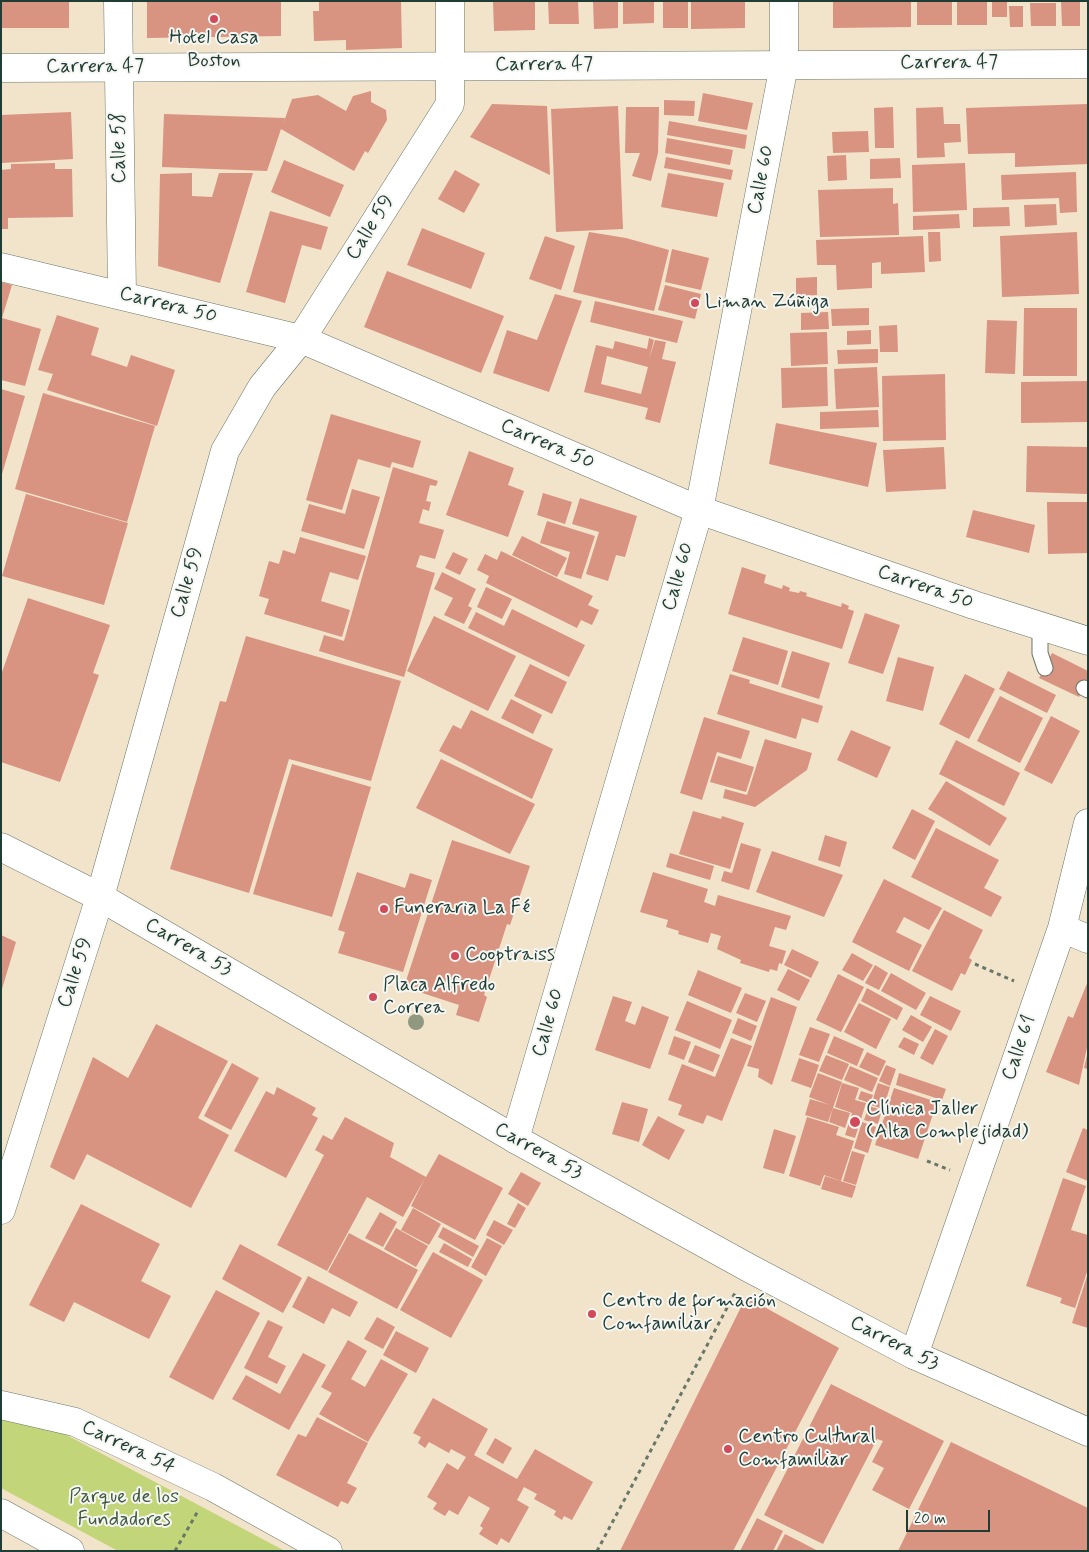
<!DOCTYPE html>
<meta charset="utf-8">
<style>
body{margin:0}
#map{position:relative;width:1089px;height:1552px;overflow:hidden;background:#f2e3cb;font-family:Mynerve,sans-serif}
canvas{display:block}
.frame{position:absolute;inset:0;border:2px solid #1f3d34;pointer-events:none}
.scale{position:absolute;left:906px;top:1510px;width:84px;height:22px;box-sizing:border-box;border:2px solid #1f3d34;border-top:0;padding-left:6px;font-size:15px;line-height:18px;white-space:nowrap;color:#1f3d34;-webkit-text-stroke:4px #f6f6f2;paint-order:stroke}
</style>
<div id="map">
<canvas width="1089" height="1552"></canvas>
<div class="frame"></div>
<div class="scale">20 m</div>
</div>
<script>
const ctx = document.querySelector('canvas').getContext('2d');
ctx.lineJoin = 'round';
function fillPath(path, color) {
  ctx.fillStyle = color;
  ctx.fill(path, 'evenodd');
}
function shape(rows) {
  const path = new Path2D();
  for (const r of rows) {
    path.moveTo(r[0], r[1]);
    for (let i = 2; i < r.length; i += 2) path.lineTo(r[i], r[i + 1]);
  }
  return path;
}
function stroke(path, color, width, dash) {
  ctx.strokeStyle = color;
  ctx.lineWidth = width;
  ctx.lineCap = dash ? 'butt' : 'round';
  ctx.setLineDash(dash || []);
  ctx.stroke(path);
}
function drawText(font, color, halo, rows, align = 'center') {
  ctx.font = font + ' Mynerve,sans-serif';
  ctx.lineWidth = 4;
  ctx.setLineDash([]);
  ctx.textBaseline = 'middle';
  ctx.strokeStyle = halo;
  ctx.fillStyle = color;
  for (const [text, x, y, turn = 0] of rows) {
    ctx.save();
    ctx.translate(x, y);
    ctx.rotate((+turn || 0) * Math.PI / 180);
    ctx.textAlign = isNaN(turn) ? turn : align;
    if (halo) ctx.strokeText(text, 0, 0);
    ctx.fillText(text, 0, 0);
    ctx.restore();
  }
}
const green = shape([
 [27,1414,285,1551,118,1551,1,1488,1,1417]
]);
const building = shape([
 [1,1,69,1,69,28,1,28],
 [147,1,281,1,281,36,147,38],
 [319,1,401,1,402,48,346,50,346,40,314,41,313,11,319,11],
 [493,1,535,1,535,30,494,31],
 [548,1,578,1,579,24,549,24],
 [593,1,618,1,618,28,594,29],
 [623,1,654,1,654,23,623,24],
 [663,1,688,1,688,28,663,28],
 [691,1,745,1,745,28,691,29],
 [833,1,911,1,911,27,833,28],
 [917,1,952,1,952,25,917,25],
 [957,1,987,1,987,25,957,25],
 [992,1,1007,1,1007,17,992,17],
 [1061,1,1080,1,1080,26,1062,26],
 [1030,3,1056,3,1056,26,1031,26],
 [1009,6,1023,6,1023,27,1010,27],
 [371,91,371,102,386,110,387,120,368,153,365,151,354,171,281,129,267,171,162,167,164,114,285,118,282,127,292,99,318,95,346,111,353,96],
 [703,93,753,103,747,130,698,121],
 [664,100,695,101,694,116,664,115],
 [492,104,547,106,550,175,470,137],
 [1088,104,1088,164,1015,167,1015,153,968,154,966,108],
 [618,106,623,229,556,232,551,109],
 [626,107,659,107,658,153,651,181,632,176,640,153,646,153,625,153],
 [893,107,894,148,875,148,874,108],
 [943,107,944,124,960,124,961,142,944,143,945,157,917,158,916,108],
 [71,112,73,159,1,163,1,115],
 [669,121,747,135,745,149,667,135],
 [868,131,869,152,833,153,832,132],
 [667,138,733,150,730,165,665,153],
 [846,155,847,180,828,181,827,156],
 [666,157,733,170,731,180,664,168],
 [900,158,901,178,870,179,870,159],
 [284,160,344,185,330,217,271,192],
 [55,163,55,169,72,169,73,217,8,218,8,229,1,229,1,170,11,169,11,164],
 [965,163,967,210,913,212,912,165],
 [455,170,480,184,464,213,438,199],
 [1076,172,1077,212,1060,213,1059,198,1002,200,1001,175],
 [192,173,192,196,212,197,219,173,253,173,220,283,158,266,160,174],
 [668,173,724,183,717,217,661,207],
 [893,188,893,204,898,203,899,235,820,237,818,190],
 [1056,204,1057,225,1025,227,1024,205],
 [1009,207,1010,226,973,227,973,208],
 [270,211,328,227,321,250,302,245,285,303,246,292],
 [959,214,960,228,913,230,913,216],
 [422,228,485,253,471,289,407,265],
 [589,232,626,238,669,250,654,311,573,292],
 [928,232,940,232,941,261,929,262],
 [1077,232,1079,294,1002,297,1000,236],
 [545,236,575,246,561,290,529,279],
 [923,236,925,272,881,274,881,262,872,263,872,288,837,290,836,265,817,265,816,240],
 [672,249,709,258,701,290,665,282],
 [387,271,504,316,481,373,364,327],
 [817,277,817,295,796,296,796,278],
 [1,282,12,285,2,318,41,329,25,386,1,380],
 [665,285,701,294,695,319,658,310],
 [555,294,582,301,549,392,493,373,507,330,537,340],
 [595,301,683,321,677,343,590,322],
 [869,308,869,325,832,326,831,309],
 [1024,308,1077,308,1077,376,1023,376],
 [828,312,829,329,801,330,801,313],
 [57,315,99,328,91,355,127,367,131,355,175,370,157,426,47,390,53,374,38,370],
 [987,320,1017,321,1015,374,985,373],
 [897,325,898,352,880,352,879,326],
 [871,330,871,344,847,345,847,331],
 [827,332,828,364,791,366,790,333],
 [649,338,654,340,649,360,655,340,666,342,662,359,676,362,660,423,645,419,648,408,584,392,596,345,613,349,615,341,647,349],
 [607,356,648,367,641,394,601,384],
 [878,349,878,363,838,364,837,350],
 [827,367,828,406,782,408,781,368],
 [877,367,879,407,836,409,834,369],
 [945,374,946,440,883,441,882,376],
 [1088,381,1088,422,1021,423,1021,382],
 [1,389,25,396,2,474,1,474],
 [43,393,155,426,127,522,15,489],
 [878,410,879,427,820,429,820,412],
 [331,414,421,441,413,468,392,462,390,468,358,459,342,510,306,500],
 [776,423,877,443,868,487,769,464],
 [1027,446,1088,447,1088,494,1026,492],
 [944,447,946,489,886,492,883,450],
 [469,451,514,468,508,485,524,491,508,537,446,515],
 [393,467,438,481,436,486,430,485,426,501,431,502,429,511,423,509,419,523,444,530,435,559,420,555,416,567,435,573,404,677,319,651,324,635,344,641],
 [352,489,380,497,364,549,301,531,309,504,345,514],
 [543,493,572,502,565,524,537,515],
 [26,494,128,523,104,605,2,576],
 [580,498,637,516,625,557,616,555,608,581,586,574,599,532,572,524],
 [1047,502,1087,502,1088,553,1048,554],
 [973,510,1035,525,1029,553,966,537],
 [547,521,595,536,581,579,564,574,570,552,540,543],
 [522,536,567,558,557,577,512,555],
 [300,537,366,556,358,580,330,572,321,601,350,610,342,637,264,614,269,599,259,596,269,561,279,564,283,550,295,554],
 [501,551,593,596,588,605,599,610,592,625,581,620,577,628,486,583,489,576,477,570,485,554,497,560],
 [453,552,468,559,460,575,445,568],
 [742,567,766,575,764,583,782,589,783,585,790,588,789,591,799,593,800,591,807,593,806,596,841,607,842,603,849,606,848,609,854,611,842,649,728,614],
 [442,572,476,589,468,606,472,608,464,624,444,615,453,598,434,589],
 [486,587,512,599,502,619,477,607],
 [28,598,110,625,93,673,99,675,60,782,1,762,1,675],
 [512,609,585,645,569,677,468,628,476,612,504,626],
 [865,613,900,625,883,674,848,663],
 [434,616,516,656,488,711,407,671],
 [246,636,401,681,371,781,289,759,249,893,170,869,220,701,226,702],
 [743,637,788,651,778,685,732,671],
 [792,651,830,663,819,699,781,687],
 [1052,653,1088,671,1088,680,1079,697,1039,678],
 [898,657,934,667,923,711,886,701],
 [530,664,567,682,552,714,514,696],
 [1008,671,1056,695,1047,713,999,689],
 [730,674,750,680,749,683,823,706,818,723,802,718,796,739,717,714],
 [965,674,995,689,969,739,939,724],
 [1000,696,1043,718,1020,763,977,741],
 [511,699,542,715,533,734,501,718],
 [471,710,553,749,532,799,439,751,453,725,461,729],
 [1051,716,1080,731,1052,784,1024,770],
 [704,717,750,731,741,759,717,752,702,800,680,793],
 [851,730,891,747,877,778,837,760],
 [765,739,812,753,807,770,755,807,723,798,725,789,747,795],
 [956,740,1020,773,1004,806,939,774],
 [718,756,754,767,746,792,710,782],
 [441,759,535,804,510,854,416,808],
 [292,764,371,787,332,917,253,894],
 [946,781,1007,818,990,846,928,809],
 [912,809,935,821,915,860,892,848],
 [693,811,721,819,722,816,744,823,730,869,679,854],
 [936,828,999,860,984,888,1002,897,991,917,911,877],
 [825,835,847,842,840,867,818,860],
 [452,840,530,866,510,925,507,924,484,995,487,997,479,1022,456,1015,459,1005,404,987],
 [741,843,761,849,749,890,721,881,724,871,732,873],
 [772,851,843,875,824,917,756,892],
 [670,853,714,866,710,880,666,867],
 [357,872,405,888,410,873,432,880,403,972,338,953,345,932,338,930],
 [653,872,708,889,704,902,715,906,718,895,791,916,786,930,775,927,769,946,786,951,782,964,779,963,777,971,770,969,769,972,740,963,741,960,717,949,721,936,711,933,708,943,678,934,679,931,666,927,668,920,640,912],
 [884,879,942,908,929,930,904,917,896,932,922,945,909,971,852,942],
 [944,910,983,930,969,958,972,960,965,975,961,973,952,991,912,971],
 [1,935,16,942,2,989,1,988],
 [792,949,819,962,811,978,784,965],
 [852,953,873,965,863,981,842,970],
 [875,965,888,973,879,990,865,983],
 [788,969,810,980,799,1001,777,990],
 [698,970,742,988,731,1013,688,995],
 [891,973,926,993,916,1010,881,991],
 [838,974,864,987,841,1032,816,1020],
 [1088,981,1088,1043,1079,1085,1046,1072,1068,1016,1073,1018],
 [867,988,903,1008,897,1020,861,1001],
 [745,993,766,1001,757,1022,736,1013],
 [613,996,632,1002,625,1021,635,1025,642,1006,669,1017,650,1069,595,1050],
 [930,996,961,1011,951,1031,920,1015],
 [771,997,797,1007,772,1085,758,1077,759,1069,747,1066],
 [687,1001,732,1020,720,1049,675,1030],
 [859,1003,891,1019,876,1049,844,1032],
 [911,1015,932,1027,923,1042,902,1030],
 [738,1018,757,1026,751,1041,732,1033],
 [156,1024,228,1061,198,1118,229,1135,191,1208,87,1154,74,1180,50,1167,93,1057,128,1078],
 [810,1027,830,1034,819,1062,799,1055],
 [935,1029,948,1036,933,1065,920,1058],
 [674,1036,691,1042,684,1060,668,1054],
 [834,1036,864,1049,857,1066,827,1053],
 [904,1037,919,1044,914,1055,898,1047],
 [731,1038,752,1046,722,1121,707,1115,703,1124,678,1115,682,1105,668,1100,682,1064,715,1077],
 [695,1045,720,1055,713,1072,688,1062],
 [867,1052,886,1061,879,1076,859,1067],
 [826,1055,849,1064,842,1080,819,1071],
 [1087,1055,1088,1055,1088,1069,1084,1068],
 [799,1058,819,1065,811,1088,791,1081],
 [232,1063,259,1078,231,1130,204,1116],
 [886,1065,896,1069,890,1086,879,1081],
 [850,1066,878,1078,872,1092,844,1080],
 [818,1073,842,1082,828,1122,805,1115,810,1099,830,1105,809,1097],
 [899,1073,946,1089,942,1100,896,1085],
 [842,1083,859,1088,855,1100,866,1103,855,1138,845,1135,852,1113,835,1107],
 [878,1083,890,1087,883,1109,871,1105],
 [277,1087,316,1108,312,1115,318,1118,286,1178,234,1151,266,1091,274,1095],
 [894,1088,937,1102,918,1159,875,1145],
 [861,1091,873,1095,870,1103,858,1099],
 [622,1102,648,1109,639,1142,612,1134],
 [869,1106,882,1110,878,1124,864,1120],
 [833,1108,850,1113,845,1128,829,1122],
 [658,1116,685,1130,669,1160,642,1145],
 [345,1117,394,1143,390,1157,426,1177,439,1154,503,1188,475,1240,411,1206,425,1178,403,1217,367,1197,327,1271,277,1245,324,1155,315,1150,323,1135,332,1140],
 [807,1117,839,1127,836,1135,854,1141,841,1181,824,1175,820,1186,789,1176],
 [862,1122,876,1127,868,1153,854,1148],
 [1083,1128,1088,1130,1088,1181,1066,1172],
 [774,1129,796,1136,784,1174,763,1168],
 [852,1151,865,1155,856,1185,843,1181],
 [521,1172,541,1183,528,1206,508,1194],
 [825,1176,856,1186,852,1198,821,1189],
 [1063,1178,1086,1186,1071,1230,1088,1235,1088,1269,1075,1308,1060,1303,1062,1298,1026,1286],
 [518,1203,526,1208,515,1228,507,1224],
 [81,1204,160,1244,141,1281,171,1296,149,1339,74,1302,64,1322,29,1305],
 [413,1208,441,1224,429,1245,401,1230],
 [380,1212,397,1222,383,1247,365,1238],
 [494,1220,513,1230,504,1245,486,1235],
 [443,1227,479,1246,473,1257,438,1237],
 [396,1228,428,1246,416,1267,384,1249],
 [349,1233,418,1270,397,1309,328,1272],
 [487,1238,502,1246,486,1276,471,1267],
 [444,1243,472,1259,468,1267,439,1252],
 [240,1244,302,1278,283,1313,222,1279],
 [433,1252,483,1280,451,1338,400,1310],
 [308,1276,358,1302,350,1317,332,1308,324,1324,292,1307],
 [1087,1276,1088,1276,1088,1328,1072,1323],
 [216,1290,260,1313,213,1400,169,1377],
 [746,1297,839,1348,733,1551,620,1551],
 [377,1317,395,1327,383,1349,364,1339],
 [268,1320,283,1327,268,1357,286,1366,277,1384,244,1368],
 [396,1331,429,1348,416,1373,383,1355],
 [348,1340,367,1351,351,1379,365,1387,381,1359,408,1374,368,1442,319,1414,332,1393,321,1387],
 [303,1353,326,1365,289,1430,232,1399,246,1375,280,1394],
 [831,1384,944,1441,909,1509,872,1490,884,1468,872,1462,883,1441,877,1439,823,1544,764,1515],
 [433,1398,488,1429,474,1455,517,1479,535,1449,593,1482,572,1520,564,1516,562,1520,554,1515,556,1511,534,1499,537,1494,524,1487,517,1500,529,1507,509,1543,501,1538,497,1545,479,1534,483,1528,480,1526,490,1508,469,1496,458,1515,449,1510,445,1516,433,1509,437,1503,427,1497,447,1463,458,1470,466,1457,451,1449,449,1453,429,1442,425,1448,418,1443,421,1437,413,1433],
 [317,1417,368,1443,347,1483,357,1488,348,1504,341,1501,338,1507,276,1475,298,1434,306,1437],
 [495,1438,512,1448,503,1464,486,1454],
 [951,1442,1088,1508,1088,1551,898,1551],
 [757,1518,783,1531,773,1551,740,1551],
 [785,1534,799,1541,818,1551,776,1551]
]);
const path = shape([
 [975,964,1014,981],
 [927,1161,950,1170],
 [175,1551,198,1511],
 [597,1551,735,1293]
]);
const service = shape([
 [1040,625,1040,653,1045,668],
 [1084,688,1088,690]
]);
const minor = shape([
 [118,1,122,294],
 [1062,928,1088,939],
 [515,1139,699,510,784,65,784,1],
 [1,1210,100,897,225,451,262,387,301,339,450,104,450,1],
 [914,1355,1062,928,1088,823]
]);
const tertiary = shape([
 [1,68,1088,64],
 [1,267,301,339,699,510,974,605,1088,641],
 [1,847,100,897,515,1139,749,1268,914,1355,1088,1432]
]);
const secondary = shape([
 [1,1405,75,1422,213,1487,328,1551],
 [1,1513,70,1551]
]);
const trees = [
 [416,1022]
];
const markers = [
 [214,19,5,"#d1495b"],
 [695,303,5,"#d1495b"],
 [384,909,5,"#d1495b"],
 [455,956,5,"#d1495b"],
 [373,997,5,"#d1495b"],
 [855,1122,6,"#d1495b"],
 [592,1314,5,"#d1495b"],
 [728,1449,5,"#d1495b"]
];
const poiNames = [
 ["Hotel Casa",214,39,"center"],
 ["Boston",214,62,"center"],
 ["Liman Zúñiga",705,303],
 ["Funeraria La Fé",394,909],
 ["Cooptraiss",465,956],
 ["Placa Alfredo",383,986],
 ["Correa",383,1009],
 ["Clínica Jaller",866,1110],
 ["(Alta Complejidad)",866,1133],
 ["Centro de formación",602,1302],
 ["Comfamiliar",602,1325],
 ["Centro Cultural",738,1438],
 ["Comfamiliar",738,1461]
];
const streetNames = [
 ["Carrera 47",949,64],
 ["Carrera 47",544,66],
 ["Carrera 47",95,68],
 ["Calle 58",120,148,-91],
 ["Calle 60",762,180,-79],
 ["Calle 59",371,228,-58],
 ["Carrera 50",168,306,14],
 ["Carrera 50",547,445,23],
 ["Calle 60",679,577,-74],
 ["Calle 59",188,583,-74],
 ["Carrera 50",925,588,19],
 ["Carrera 53",188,948,30],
 ["Calle 59",76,973,-72],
 ["Calle 60",549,1023,-74],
 ["Calle 61",1020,1048,-71],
 ["Carrera 53",538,1152,29],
 ["Carrera 53",894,1344,27],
 ["Carrera 54",128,1448,25]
];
const parkNames = [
 ["Parque de los",124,1498],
 ["Fundadores",124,1521]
];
fillPath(green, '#c2d578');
fillPath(building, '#d89381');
stroke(service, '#697769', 17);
stroke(minor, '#697769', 29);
stroke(tertiary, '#697769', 29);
stroke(secondary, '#697769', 29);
stroke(path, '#697769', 3, [4, 4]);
stroke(service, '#fff', 15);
stroke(minor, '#fff', 28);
stroke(tertiary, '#fff', 28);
stroke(secondary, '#fff', 28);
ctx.fillStyle = '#909880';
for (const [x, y] of trees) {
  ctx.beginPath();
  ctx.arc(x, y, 8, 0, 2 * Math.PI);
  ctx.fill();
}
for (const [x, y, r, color] of markers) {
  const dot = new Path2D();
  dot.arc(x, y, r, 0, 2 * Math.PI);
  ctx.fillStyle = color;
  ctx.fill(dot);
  stroke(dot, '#f6f6f2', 2);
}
drawText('20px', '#1f3d34', '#f6f6f2', poiNames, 'left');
drawText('20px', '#1f3d34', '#f6f6f2', streetNames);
drawText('20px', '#405b42', '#f6f6f2', parkNames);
</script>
